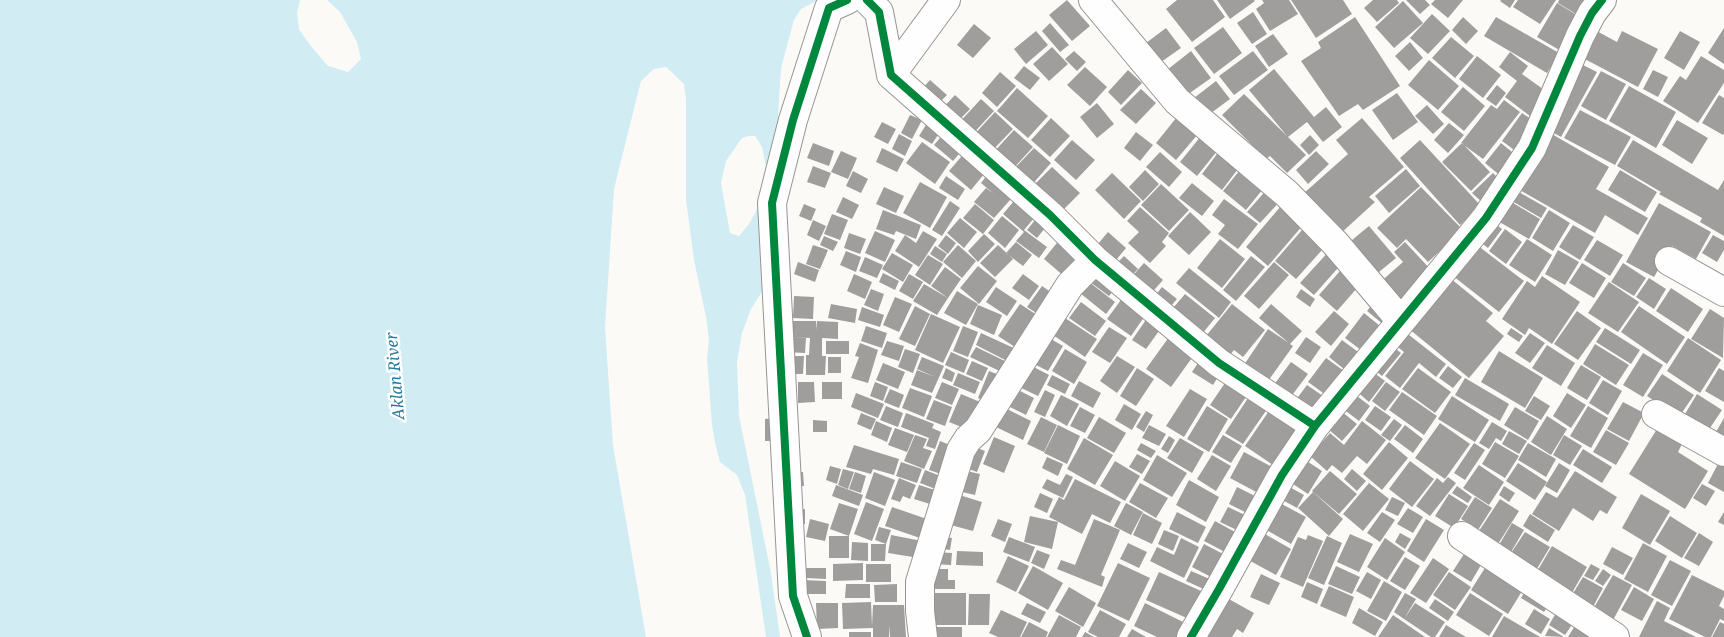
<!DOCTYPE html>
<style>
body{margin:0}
canvas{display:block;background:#fcfaf7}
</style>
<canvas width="1724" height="637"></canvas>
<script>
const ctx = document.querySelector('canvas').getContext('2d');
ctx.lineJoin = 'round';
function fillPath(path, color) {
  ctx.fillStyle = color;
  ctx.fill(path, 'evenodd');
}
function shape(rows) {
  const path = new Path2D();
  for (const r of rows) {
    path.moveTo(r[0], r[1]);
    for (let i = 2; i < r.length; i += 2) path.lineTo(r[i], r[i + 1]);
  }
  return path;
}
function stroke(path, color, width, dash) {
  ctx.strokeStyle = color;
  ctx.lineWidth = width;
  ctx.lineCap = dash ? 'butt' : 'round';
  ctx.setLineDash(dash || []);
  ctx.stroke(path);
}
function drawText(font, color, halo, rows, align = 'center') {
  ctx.font = font + ' "Noto Serif",serif';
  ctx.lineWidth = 5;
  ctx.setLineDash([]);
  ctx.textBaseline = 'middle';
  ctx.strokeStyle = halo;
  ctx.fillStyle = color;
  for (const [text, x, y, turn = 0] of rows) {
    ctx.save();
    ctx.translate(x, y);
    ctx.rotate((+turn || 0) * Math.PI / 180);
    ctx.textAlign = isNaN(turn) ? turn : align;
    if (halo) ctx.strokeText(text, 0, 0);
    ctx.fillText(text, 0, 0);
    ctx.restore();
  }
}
const water = shape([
 [0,0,300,0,297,13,299,29,310,45,328,66,348,72,361,59,357,42,340,12,327,0,823,0,816,1,801,9,794,20,781,68,769,257,763,290,751,309,742,333,737,362,739,416,771,573,780,637,766,637,745,495,737,475,720,462,715,443,712,425,707,358,709,340,706,317,694,260,686,200,686,100,684,84,666,67,654,69,641,81,614,189,605,327,613,445,646,637,0,637],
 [749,136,755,136,762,147,767,172,761,199,755,213,749,224,739,236,730,233,721,183,726,161,742,138]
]);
const building = shape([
 [1067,0,1090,26,1072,41,1049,15],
 [1177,0,1213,0,1225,17,1192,42,1166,9],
 [1217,0,1254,0,1255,1,1230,19],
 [1262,0,1289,0,1298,14,1270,31,1256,9,1264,3],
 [1291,0,1343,0,1352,14,1316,38],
 [1373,0,1397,0,1399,3,1377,22,1364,8],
 [1406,0,1425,0,1430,5,1420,14],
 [1435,0,1463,0,1448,18,1431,4],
 [1501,0,1515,0,1510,8,1500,1],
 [1518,0,1556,0,1540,24,1513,7],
 [1559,0,1592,0,1581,17,1558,3],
 [1403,1,1423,23,1394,48,1375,27],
 [1557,3,1580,17,1561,51,1537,37],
 [1253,12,1267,34,1252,44,1237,23],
 [1432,14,1450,31,1428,54,1410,38],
 [1355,17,1400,86,1363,110,1358,104,1339,116,1301,61,1321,48,1318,42],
 [1463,17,1478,31,1466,44,1452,30],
 [1496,17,1559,53,1547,73,1484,36],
 [1050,23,1069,45,1060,52,1042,31],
 [974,24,991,38,973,58,957,45],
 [1223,27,1242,53,1214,74,1194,48],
 [1166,28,1181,48,1161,62,1146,43],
 [1724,28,1724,64,1708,53],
 [1593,29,1617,42,1622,31,1658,49,1638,87,1579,56],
 [1036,31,1048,45,1026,64,1014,49],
 [1680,31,1700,42,1684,70,1664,58],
 [1273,34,1288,54,1269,67,1255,46],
 [1451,37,1474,56,1455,78,1432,58],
 [1410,42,1423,58,1409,71,1395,56],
 [1052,47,1068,64,1049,81,1033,64],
 [1074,51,1086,62,1077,71,1065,59],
 [1191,51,1211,78,1187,95,1167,70],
 [1253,51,1268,70,1234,95,1219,76],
 [1510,52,1528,66,1522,74,1547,92,1530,116,1505,97,1517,81,1499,67],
 [1477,56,1501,75,1483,98,1459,79],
 [1701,56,1724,70,1724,83,1698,123,1663,101,1680,76,1686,80],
 [1429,60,1459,86,1438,110,1408,85],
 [1583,65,1597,72,1561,137,1547,129],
 [1024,66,1040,78,1030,90,1014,78],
 [1085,67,1107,87,1090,106,1067,85],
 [1274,69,1314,117,1326,107,1342,127,1323,142,1307,122,1288,137,1306,155,1287,173,1270,156,1266,159,1222,115,1244,94,1287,136,1249,90],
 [1128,70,1142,83,1121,105,1108,92],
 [1653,70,1668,77,1658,97,1643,89],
 [1601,71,1626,84,1606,120,1581,106],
 [1000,72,1016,86,997,107,982,93],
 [930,80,947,95,936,106,920,91],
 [1216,81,1230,99,1207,116,1194,98],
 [1497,85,1506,93,1496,106,1486,99],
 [1629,86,1676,112,1656,148,1609,121],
 [1463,87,1485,106,1464,131,1441,112],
 [1017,88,1048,116,1028,138,997,111],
 [1141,89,1156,103,1136,124,1120,110],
 [1397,93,1418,122,1393,140,1372,110],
 [955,95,970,109,955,124,940,111],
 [1719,95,1724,98,1724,133,1723,135,1702,123],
 [981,99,994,111,970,137,957,125],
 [1504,100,1520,112,1483,159,1461,143,1491,105,1497,109],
 [1097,103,1114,124,1097,138,1080,117],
 [1427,105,1444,124,1433,134,1415,116],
 [1580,110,1631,137,1615,165,1564,138],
 [995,112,1013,129,990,153,972,137],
 [1522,113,1531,119,1525,126,1532,131,1517,152,1502,141],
 [910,115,922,120,912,139,901,133],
 [1177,117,1198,134,1176,160,1156,143],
 [1051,118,1070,136,1050,157,1031,140],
 [1362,118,1404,167,1369,197,1375,202,1340,234,1303,194,1348,154,1336,140],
 [929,120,942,129,932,144,919,136],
 [1677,120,1708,138,1692,164,1662,145],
 [882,122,896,129,888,144,874,137],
 [1449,123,1464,135,1448,153,1434,140],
 [1014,130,1033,147,1011,171,992,154],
 [945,132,964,148,953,161,934,145],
 [1136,132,1153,145,1140,161,1124,148],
 [1550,133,1609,167,1596,189,1648,218,1638,235,1605,215,1595,233,1518,189],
 [899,134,912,141,905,156,892,149],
 [1310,135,1319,145,1309,155,1300,145],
 [1201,136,1218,150,1197,176,1180,162],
 [1072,140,1095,160,1076,180,1054,160],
 [1420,140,1481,206,1460,225,1400,158],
 [1633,140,1718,190,1724,180,1724,236,1700,222,1702,218,1659,194,1661,192,1617,166],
 [922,142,950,162,935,184,906,163],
 [813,143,834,151,829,166,807,158],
 [1462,143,1490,172,1471,191,1442,162],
 [1501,143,1518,157,1502,177,1485,163],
 [882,148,904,159,897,172,876,162],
 [1034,148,1051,163,1029,188,1011,172],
 [967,150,989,168,971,190,949,171],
 [1220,150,1241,165,1222,190,1202,174],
 [841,151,857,158,848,179,831,172],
 [1316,151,1329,164,1308,184,1296,170],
 [1160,152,1182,172,1169,187,1146,167],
 [1244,165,1267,184,1246,210,1223,191],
 [813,166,831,173,825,188,807,182],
 [1052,167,1080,193,1057,216,1029,190],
 [1406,169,1420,186,1389,213,1375,196],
 [991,170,1018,191,994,218,974,202,986,188,994,194,981,183],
 [1145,170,1159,184,1143,201,1129,187],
 [1620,170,1657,192,1645,212,1608,190],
 [853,171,868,179,861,193,846,186],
 [1112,173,1141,201,1124,219,1095,190],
 [1493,173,1502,182,1483,203,1472,193],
 [946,176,965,189,958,200,939,188],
 [920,182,947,197,930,228,903,213],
 [1192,183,1214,201,1202,216,1179,198],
 [1161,184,1189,210,1169,231,1141,205],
 [884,187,904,196,896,213,876,204],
 [1269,187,1283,198,1260,223,1247,212],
 [1421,187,1463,230,1428,262,1406,239,1397,248,1377,228],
 [1517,191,1547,208,1541,218,1512,201],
 [1020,194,1040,211,1024,230,1047,247,1039,258,1016,241,1024,232,1003,214],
 [843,197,859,205,852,219,836,212],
 [1224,199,1258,224,1238,249,1218,234,1225,225,1212,215],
 [1287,199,1309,218,1268,266,1246,247],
 [1508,200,1540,219,1529,239,1496,220],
 [950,201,960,208,942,236,932,230],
 [1659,203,1711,232,1696,259,1672,246,1654,277,1626,262],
 [804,204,816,209,811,221,799,216],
 [975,204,994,220,983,234,963,218],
 [1140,207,1169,233,1162,242,1166,246,1150,263,1128,243,1139,232,1127,221],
 [883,210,921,225,916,239,896,231,894,235,876,229],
 [1549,210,1570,223,1553,251,1532,238],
 [1190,212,1211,232,1189,255,1168,236],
 [832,214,848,220,840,240,824,234],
 [1002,216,1019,230,1005,248,988,233],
 [960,218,977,232,964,248,947,233],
 [813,220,826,226,819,241,807,235],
 [1035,220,1045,228,1037,238,1027,230],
 [1309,222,1331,240,1296,279,1275,261],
 [1493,222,1502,229,1488,248,1479,241],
 [1573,225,1594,237,1580,260,1559,247],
 [1369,226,1396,258,1373,277,1346,245],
 [1505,229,1522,242,1506,264,1489,251],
 [875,231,895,240,885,262,865,253],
 [923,231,937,239,919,267,895,251,905,235,916,243],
 [1108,232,1126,248,1112,265,1093,250],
 [849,233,866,239,860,254,844,248],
 [984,234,995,244,978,262,968,251],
 [946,235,956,243,948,254,938,246],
 [1713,235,1724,241,1724,250,1717,262,1702,253],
 [824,236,838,242,833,251,820,245],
 [1060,239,1083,258,1065,277,1044,259],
 [1220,239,1245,259,1222,288,1197,268],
 [1527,239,1552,255,1535,282,1509,265],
 [1597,240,1623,255,1610,276,1584,260],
 [1016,242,1032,255,1023,266,1006,253],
 [1405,242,1432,271,1397,304,1378,284,1403,262,1394,252],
 [813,245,828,250,820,269,806,264],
 [958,245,976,261,962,278,943,262],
 [998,245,1013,259,995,277,980,263],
 [1477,245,1524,281,1499,312,1453,276],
 [935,246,947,254,942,262,930,254],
 [1331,249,1344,261,1314,295,1300,283],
 [1558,250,1579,262,1565,285,1545,274],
 [846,251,861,257,856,272,840,265],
 [892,253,913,265,903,282,882,269],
 [928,255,943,264,930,285,915,275],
 [1124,256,1138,269,1128,279,1114,266],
 [1251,256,1265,267,1236,301,1223,290],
 [865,257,883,265,877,278,859,271],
 [798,262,819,270,815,282,794,274],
 [1274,262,1289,275,1259,309,1244,296],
 [1144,263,1163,280,1147,298,1128,281],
 [1582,263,1606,278,1594,298,1569,283],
 [1623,263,1646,278,1634,296,1611,282],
 [978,266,997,281,979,304,960,288],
 [945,267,961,279,948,298,931,286],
 [1189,268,1231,302,1219,318,1176,283],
 [1100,271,1118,285,1109,296,1090,282],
 [1340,271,1358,287,1337,311,1319,295],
 [883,273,899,281,895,290,879,282],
 [854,274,872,282,865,299,847,291],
 [909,274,923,282,913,299,899,291],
 [1023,274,1039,286,1029,300,1012,288],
 [1445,274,1493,313,1486,321,1504,336,1469,378,1403,324],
 [1542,276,1580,302,1552,344,1529,328,1525,335,1502,319,1527,281,1535,287],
 [1649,278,1666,289,1654,309,1636,297],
 [1089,282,1115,302,1106,314,1080,293],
 [1609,282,1639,302,1618,332,1588,313],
 [924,284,948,298,937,315,913,301],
 [1042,286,1055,295,1041,316,1027,307],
 [996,287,1017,301,1007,316,986,302],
 [1162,287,1177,299,1165,313,1151,301],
 [1671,288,1703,309,1688,332,1656,311],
 [871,289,884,294,878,311,864,305],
 [1301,289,1315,299,1310,307,1296,297],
 [957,291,978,304,966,325,944,313],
 [1126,293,1149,310,1131,336,1107,319],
 [1185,294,1215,318,1198,339,1168,314],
 [794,296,814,297,813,319,793,318],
 [895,297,912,304,899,332,883,325],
 [1375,301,1392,314,1384,325,1367,311],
 [1081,302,1106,321,1095,336,1069,318],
 [831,304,857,309,855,323,828,318],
 [1020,304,1037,315,1015,347,998,336],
 [1232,304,1265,330,1243,357,1234,350,1226,360,1202,341],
 [1271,304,1302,331,1290,344,1293,346,1266,384,1242,368,1268,329,1289,343,1259,318],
 [978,305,1002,315,994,335,970,324],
 [915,306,930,314,915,346,899,339],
 [1639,306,1685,337,1667,364,1621,332],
 [862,307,884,315,880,327,858,320],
 [1710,309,1724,318,1723,358,1691,339],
 [1334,311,1349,324,1331,346,1315,332],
 [1577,311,1601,328,1578,360,1554,344],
 [1364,313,1380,326,1361,350,1345,338],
 [931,314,960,327,943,363,915,350],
 [1150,314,1164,324,1146,349,1132,340],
 [1065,318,1097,339,1085,357,1053,335],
 [790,321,816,321,817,330,817,321,838,322,838,339,822,338,822,356,826,356,825,375,806,375,806,355,809,355,810,338,793,337,806,338,805,353,784,352],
 [866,326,887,333,882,348,861,341],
 [963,326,978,332,968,357,953,351],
 [1109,327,1127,338,1110,363,1092,352],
 [1511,328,1523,336,1519,342,1507,334],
 [1605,328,1640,350,1631,364,1596,342],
 [1404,331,1446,364,1436,377,1419,363,1400,388,1385,376,1404,352,1394,344],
 [981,333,1018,350,1011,363,976,345],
 [1530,333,1545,343,1530,363,1515,353],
 [1044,335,1063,346,1048,371,1034,364],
 [1169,337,1194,355,1171,387,1146,369],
 [1306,337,1321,347,1310,363,1295,353],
 [1688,338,1721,360,1700,393,1667,371],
 [1342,340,1358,352,1344,369,1329,357],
 [826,341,849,341,849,354,826,354],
 [887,341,904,346,899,361,881,355],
 [860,343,878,350,868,383,851,378,859,357,855,356],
 [1390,344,1401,353,1382,376,1371,367],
 [1595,344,1629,365,1616,385,1583,364],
 [1547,345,1575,363,1561,386,1532,368],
 [976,347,1011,364,1006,374,970,357],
 [905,349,920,354,913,373,898,367],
 [1065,349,1087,362,1074,384,1052,371],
 [1499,351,1543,378,1525,408,1481,382],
 [951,352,969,360,964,373,945,365],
 [1643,353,1663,365,1643,397,1623,385],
 [785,356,804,356,803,374,784,374],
 [1117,356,1135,367,1117,393,1100,381],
 [828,357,841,357,841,373,828,373],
 [922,357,944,366,932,393,911,385,917,370,935,377,917,369],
 [1326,358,1344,371,1326,395,1308,382],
 [1200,360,1221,372,1213,385,1192,372],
 [972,361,988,368,982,381,966,374],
 [1291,362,1308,374,1290,398,1273,386],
 [883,363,905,372,898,389,876,380],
 [1026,363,1049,375,1038,396,1015,385],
 [1581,365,1601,377,1587,400,1567,388],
 [1448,366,1462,377,1453,388,1439,378],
 [946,368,955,373,952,382,942,378],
 [1137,368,1154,379,1136,406,1120,396],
 [1418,368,1451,392,1435,413,1402,389],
 [1719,368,1724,371,1724,402,1705,391],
 [1369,369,1385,381,1369,402,1354,389],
 [989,371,1002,376,990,403,978,398],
 [958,373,980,382,975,394,953,385],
 [1662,374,1694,395,1679,417,1647,396],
 [1052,375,1070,384,1065,394,1047,385],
 [1229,377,1250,391,1231,419,1210,405],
 [1465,378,1509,404,1500,421,1455,395],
 [1603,380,1622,391,1608,415,1589,403],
 [1079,381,1101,393,1093,408,1071,396],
 [798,382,814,382,815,402,798,403],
 [822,382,842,382,842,399,822,399],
 [875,382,888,387,883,401,870,396],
 [942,382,959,389,952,405,935,398],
 [1386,382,1400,392,1385,411,1372,401],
 [1307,385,1323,396,1311,413,1295,401],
 [910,388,932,396,924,417,902,408],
 [1014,388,1034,398,1026,415,1006,405],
 [890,389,904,395,899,408,884,402],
 [1190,389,1207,399,1184,437,1166,426],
 [1045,390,1055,395,1045,417,1034,412],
 [1252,392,1270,405,1243,444,1225,433],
 [1402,392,1437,416,1424,435,1389,410],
 [856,393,884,404,878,418,851,407],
 [1353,393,1370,406,1359,421,1342,408],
 [1567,393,1586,405,1571,428,1553,416],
 [961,394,985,404,974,432,949,422],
 [1697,394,1722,410,1706,434,1682,419],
 [1061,395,1079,404,1067,426,1050,416],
 [1452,396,1489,420,1475,442,1438,419],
 [1534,396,1550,406,1541,420,1525,411],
 [934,400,952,407,945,426,926,419],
 [1623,402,1644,413,1629,441,1607,429],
 [1124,404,1141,414,1132,430,1115,420],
 [1273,405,1301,424,1273,465,1245,446],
 [886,406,903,413,898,427,880,420],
 [1207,406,1228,419,1209,452,1187,439],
 [1375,406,1391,417,1381,431,1365,420],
 [1588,406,1608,418,1591,448,1570,436],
 [1080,407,1095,415,1085,433,1070,426],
 [1515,407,1539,421,1528,440,1504,425],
 [1005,408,1031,421,1023,440,996,427],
 [1146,411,1153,415,1144,432,1136,427],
 [1341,411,1357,424,1342,441,1327,428],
 [861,413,876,419,871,430,857,424],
 [906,413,934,424,932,428,941,432,935,449,926,446,929,438,901,427],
 [1547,416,1567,429,1551,455,1531,442],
 [1041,417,1057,425,1044,452,1027,444],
 [1099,417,1126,433,1114,453,1087,438],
 [775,418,775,441,765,441,765,419],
 [1724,418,1724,446,1712,439],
 [1394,419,1402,425,1390,441,1381,435],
 [813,420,827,421,827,432,813,432],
 [876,421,892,428,887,442,871,435],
 [1362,421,1386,440,1367,464,1357,456,1342,473,1332,465,1327,471,1310,456,1330,433,1344,445],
 [1492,422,1507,431,1501,441,1496,438,1489,449,1479,443],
 [1440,423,1470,444,1445,479,1415,458],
 [1058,425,1080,436,1067,464,1044,453],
 [1149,425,1166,434,1159,446,1142,438],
 [1405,425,1423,439,1413,453,1394,439],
 [895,428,914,435,907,452,888,445],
 [1657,429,1682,444,1678,452,1708,471,1685,509,1629,474],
 [1606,430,1629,443,1616,465,1593,452],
 [1509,431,1527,441,1519,454,1502,444],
 [915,435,927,439,923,448,932,451,924,469,904,461],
 [1223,435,1242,446,1231,463,1212,452],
 [1564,435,1582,446,1570,465,1553,455],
 [1169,436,1175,440,1168,453,1161,449],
 [994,437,1015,446,1004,473,983,464],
 [1084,438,1113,455,1095,485,1067,469],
 [1180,438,1204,452,1192,473,1167,458],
 [940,441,955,447,944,475,929,470],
 [1389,442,1408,458,1382,490,1363,474],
 [1495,442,1519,456,1505,478,1482,464],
 [1141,443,1156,451,1151,458,1137,450],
 [1474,443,1485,450,1465,480,1454,473],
 [1528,443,1556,459,1546,477,1518,460],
 [854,445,899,459,894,475,873,469,871,474,846,467],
 [975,447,985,451,977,472,966,468],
 [1583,449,1612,467,1602,483,1573,465],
 [1244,452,1274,468,1260,494,1230,478],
 [1137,454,1150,461,1142,474,1129,467],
 [1157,455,1187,473,1172,497,1143,480],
 [1212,455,1231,466,1216,491,1197,479],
 [1047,457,1063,464,1058,476,1042,468],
 [1302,458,1322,471,1308,494,1287,480],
 [1721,458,1724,460,1724,492,1708,483],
 [1115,461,1140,476,1125,501,1100,486],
 [1410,461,1434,479,1412,507,1389,489],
 [901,462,922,469,917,483,896,476],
 [1518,463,1547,482,1535,500,1506,481],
 [1559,463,1570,470,1557,493,1545,486],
 [1479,465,1504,482,1489,505,1463,488],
 [830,466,841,469,837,484,826,480],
 [843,469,854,472,848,489,838,485],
 [1352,469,1366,481,1357,491,1344,479],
 [925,470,943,477,938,490,920,483],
 [962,470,980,474,975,495,958,491],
 [1330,471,1357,494,1339,514,1312,491],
 [1575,471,1617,497,1607,514,1600,510,1593,521,1573,508,1559,531,1532,514,1546,492,1557,498],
 [791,472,803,472,804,486,791,486],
 [855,472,866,476,861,493,849,489],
 [874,472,895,480,885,506,865,498],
 [1066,474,1073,477,1063,498,1042,488,1047,479,1060,485],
 [1448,477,1456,483,1430,516,1416,506,1437,478,1443,483],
 [899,478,916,485,910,499,903,496,900,502,891,499],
 [1075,479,1121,502,1110,523,1092,514,1082,534,1049,517,1059,497,1064,500],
 [1189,480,1219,497,1206,522,1176,505],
 [1140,483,1168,498,1156,518,1129,502],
 [1369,483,1389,499,1363,531,1343,514],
 [1284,484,1304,495,1297,508,1277,497],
 [1702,484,1715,491,1706,506,1693,498],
 [836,485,863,495,859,506,832,496],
 [919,485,938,491,933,505,914,499],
 [1457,486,1472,497,1468,503,1452,493],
 [1504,486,1515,493,1509,502,1499,495],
 [1237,487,1255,496,1247,513,1229,504],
 [1313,492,1343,519,1329,536,1298,508],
 [1040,493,1053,499,1047,513,1034,507],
 [956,494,982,502,973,531,947,524],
 [1449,494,1468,506,1454,528,1435,516],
 [1641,494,1670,511,1650,545,1622,528],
 [1392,497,1405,503,1398,516,1385,510],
 [1475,497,1492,508,1478,530,1461,519],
 [1500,499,1519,511,1498,544,1479,531],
 [866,502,884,509,872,541,854,534],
 [1278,502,1306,517,1291,544,1263,528],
 [839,503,858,509,849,536,830,529],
 [1126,503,1143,512,1131,535,1114,526],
 [892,507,927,519,920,538,885,526],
 [1228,507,1247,516,1239,531,1220,522],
 [1408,508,1423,517,1413,533,1397,524],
 [793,509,805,509,805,524,793,524],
 [1177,512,1206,527,1198,543,1169,529],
 [1382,512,1395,520,1380,542,1367,533],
 [1724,512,1724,525,1718,522],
 [1143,513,1162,523,1152,544,1133,535],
 [1530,514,1555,530,1548,542,1523,526],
 [1030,516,1058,522,1052,549,1024,542],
 [1670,516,1697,533,1682,558,1655,541],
 [810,519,829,524,825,541,806,537],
 [998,519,1012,524,1005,542,991,536],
 [1094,519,1120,530,1101,575,1105,577,1102,587,1057,569,1061,560,1075,565],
 [1426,519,1444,530,1424,562,1407,551],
 [1215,521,1235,532,1225,552,1204,541],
 [1512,523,1524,530,1511,552,1499,545],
 [879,527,891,530,886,544,875,540],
 [1164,530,1179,536,1173,551,1158,544],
 [1258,530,1291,549,1276,575,1243,557],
 [1525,532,1550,547,1535,572,1509,556],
 [1400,533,1411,539,1405,549,1395,542],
 [1699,533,1713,542,1699,566,1684,558],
 [1350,534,1373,544,1359,572,1337,562],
 [891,535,922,541,919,558,888,553],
 [1308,535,1323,541,1303,587,1280,577,1298,537,1306,540],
 [829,536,849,536,849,558,829,558],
 [940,536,952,538,950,550,937,548],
 [1327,536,1342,543,1324,585,1308,578],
 [1009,537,1035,547,1029,562,1003,552],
 [1181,538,1199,547,1184,578,1150,561,1157,547,1174,555],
 [1385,538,1405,552,1387,580,1367,567],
 [852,542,868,543,868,561,851,560],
 [1128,543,1147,552,1139,568,1120,559],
 [1643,543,1667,556,1648,592,1624,579],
 [871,544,886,544,885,561,871,561],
 [1204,544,1225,555,1213,578,1192,567],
 [1552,546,1587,567,1570,596,1535,575],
 [1612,547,1633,558,1623,575,1603,564],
 [1037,550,1050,555,1044,569,1031,563],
 [957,551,983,552,983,566,956,565],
 [933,552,952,553,951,565,933,564],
 [1464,554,1481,565,1471,582,1453,571],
 [1008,556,1029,566,1016,592,996,582],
 [1405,557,1420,566,1405,590,1390,581],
 [1433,558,1449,569,1426,603,1410,593],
 [1490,560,1527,583,1508,614,1471,590],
 [1670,560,1691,571,1672,606,1651,595],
 [863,563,863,580,833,581,833,564],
 [1118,563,1150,578,1129,621,1097,606],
 [866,564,891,564,891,582,866,582],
 [1591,564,1600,569,1593,580,1584,576],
 [1033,566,1063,583,1048,610,1018,593],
 [1336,566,1360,577,1352,594,1328,584],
 [806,568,826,568,826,579,806,578],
 [932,569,948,569,948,580,955,580,955,589,932,589],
 [1603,569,1611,575,1603,586,1595,581],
 [1191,571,1212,580,1208,591,1186,581],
 [1159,572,1201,591,1189,619,1146,600],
 [1367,572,1381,580,1371,599,1356,591],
 [1449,572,1471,587,1455,610,1433,595],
 [1261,574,1280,583,1269,605,1250,597],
 [1613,575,1632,585,1612,622,1592,611],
 [1692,575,1724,591,1724,596,1719,606,1724,609,1724,621,1720,619,1711,637,1705,637,1669,619],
 [1583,577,1603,588,1593,607,1572,595],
 [802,580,826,581,826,594,801,594],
 [1384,581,1402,592,1386,621,1367,611],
 [1307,582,1323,589,1317,604,1301,597],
 [846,584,870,584,870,598,845,598],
 [897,584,897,602,875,602,874,585],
 [1329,586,1354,597,1346,617,1320,606],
 [1528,586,1552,600,1544,612,1521,598],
 [1069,587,1096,603,1083,627,1055,611],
 [1634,587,1654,599,1642,621,1621,610],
 [926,593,966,593,966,625,926,625],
 [1405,593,1416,599,1404,619,1394,612],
 [1470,593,1503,614,1489,636,1456,615],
 [969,594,990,594,989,625,968,625],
 [1227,598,1254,613,1243,633,1237,629,1232,637,1206,637],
 [1435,599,1454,612,1448,621,1429,608],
 [1657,601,1670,608,1664,621,1696,637,1639,637],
 [871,602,872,626,873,605,904,605,906,637,890,637,889,625,889,637,873,637,873,628,843,629,842,603],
 [816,603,838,603,838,628,817,629],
 [1027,603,1046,612,1040,623,1021,614],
 [1145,603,1183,622,1176,637,1157,637,1134,626],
 [1415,603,1445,622,1435,637,1431,637,1404,619],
 [1560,606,1577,617,1565,635,1549,625],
 [1359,608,1383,622,1375,636,1352,623],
 [1534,609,1550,619,1541,634,1525,624],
 [1001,610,1027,622,1020,637,998,637,989,633],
 [1100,610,1126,624,1119,637,1098,637,1088,632],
 [1059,615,1081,627,1076,637,1047,637],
 [1393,615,1425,637,1378,637],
 [1504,616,1540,637,1492,637],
 [1579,619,1592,637,1568,637],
 [1029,622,1048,632,1046,637,1021,637],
 [1720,622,1724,624,1724,637,1712,637],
 [1446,625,1466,637,1439,637],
 [930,627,962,627,962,637,930,637],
 [1549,628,1564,637,1545,636],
 [1132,629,1146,637,1127,637],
 [849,632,871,632,871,637,849,637],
 [1085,632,1094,637,1082,637]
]);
const minor = shape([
 [867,0,879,12,891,75,1050,215,1095,260,1219,363,1315,426],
 [1093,0,1177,101,1287,194,1335,243,1401,321],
 [891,75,946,0],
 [1669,261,1724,292],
 [1656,414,1724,452],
 [1462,536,1615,637],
 [807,637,793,596,772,203,793,120,829,8,847,0],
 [923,637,920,611,920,582,961,450,968,439,978,430,1070,285,1095,260],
 [1191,637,1219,589,1282,475,1315,426,1486,218,1532,148,1580,36,1592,13,1602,0]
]);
const cycleway = shape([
 [867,0,879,12,891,75,1050,215,1095,260,1219,363,1315,426],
 [807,637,793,596,772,203,793,120,829,8,847,0],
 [1191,637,1219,589,1282,475,1315,426,1486,218,1532,148,1580,36,1592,13,1602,0]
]);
const waterNames = [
 ["Aklan River",396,376,-95]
];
fillPath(water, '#d1edf3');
fillPath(building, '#a09e9c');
stroke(minor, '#969594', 30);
stroke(minor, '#fffefe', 28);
stroke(cycleway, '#00873e', 8);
drawText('italic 16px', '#247b98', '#fff', waterNames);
</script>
